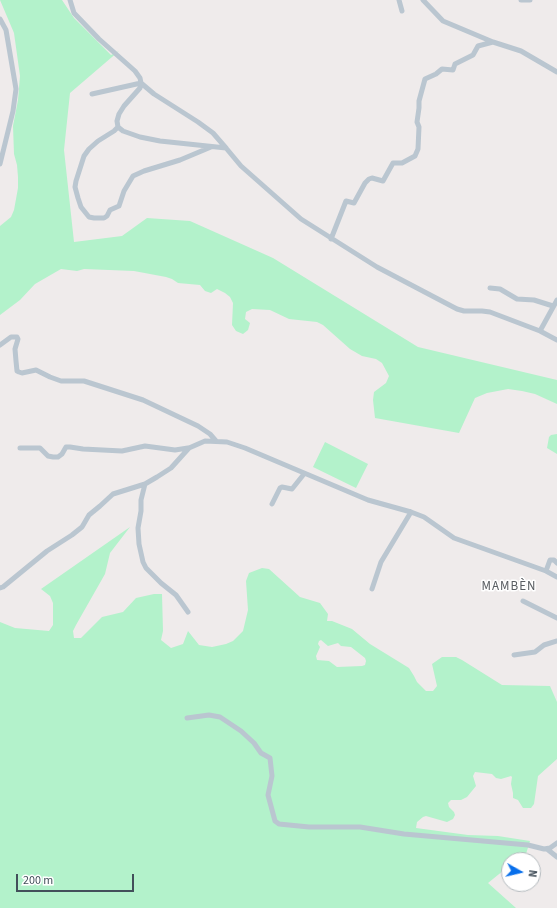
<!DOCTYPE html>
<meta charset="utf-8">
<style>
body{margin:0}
#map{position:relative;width:557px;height:908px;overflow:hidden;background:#efebeb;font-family:"Source Sans 3",sans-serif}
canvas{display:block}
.north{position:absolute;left:501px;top:852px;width:40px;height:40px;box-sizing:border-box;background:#fff;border:1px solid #b3b9bd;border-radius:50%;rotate:98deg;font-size:11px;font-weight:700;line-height:16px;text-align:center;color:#424f5a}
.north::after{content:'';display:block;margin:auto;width:14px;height:18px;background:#086feb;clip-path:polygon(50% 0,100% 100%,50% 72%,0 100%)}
.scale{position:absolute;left:16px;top:874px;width:118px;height:18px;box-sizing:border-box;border:2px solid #424f5a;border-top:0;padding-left:5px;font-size:12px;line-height:14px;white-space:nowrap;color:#424f5a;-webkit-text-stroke:3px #fff;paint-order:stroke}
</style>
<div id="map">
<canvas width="557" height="908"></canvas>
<div class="north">N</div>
<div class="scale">200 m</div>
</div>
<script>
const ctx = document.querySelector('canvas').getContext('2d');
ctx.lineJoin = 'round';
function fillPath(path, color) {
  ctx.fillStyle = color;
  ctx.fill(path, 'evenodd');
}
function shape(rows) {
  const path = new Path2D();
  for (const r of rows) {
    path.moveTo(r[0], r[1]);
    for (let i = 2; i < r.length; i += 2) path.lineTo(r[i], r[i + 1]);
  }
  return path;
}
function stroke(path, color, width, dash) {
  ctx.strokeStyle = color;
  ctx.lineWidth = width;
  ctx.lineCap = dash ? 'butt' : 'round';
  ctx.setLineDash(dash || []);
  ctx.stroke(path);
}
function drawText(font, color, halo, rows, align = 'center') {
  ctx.font = font + ' "Source Sans 3",sans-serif';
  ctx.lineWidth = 3;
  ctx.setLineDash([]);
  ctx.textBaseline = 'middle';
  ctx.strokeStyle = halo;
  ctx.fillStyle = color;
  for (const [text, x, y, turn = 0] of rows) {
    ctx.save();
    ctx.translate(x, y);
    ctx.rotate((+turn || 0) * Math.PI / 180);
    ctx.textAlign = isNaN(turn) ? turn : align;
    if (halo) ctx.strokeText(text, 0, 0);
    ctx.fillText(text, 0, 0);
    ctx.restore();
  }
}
const green = shape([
 [0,0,62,0,74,18,111,55,119,51,70,93,64,150,74,242,122,236,147,218,190,221,273,258,418,347,557,380,557,404,535,394,522,391,508,389,487,393,475,398,459,433,375,418,373,400,374,392,386,383,389,376,382,363,376,359,362,356,350,349,323,325,317,322,289,319,270,310,252,309,246,312,245,319,250,323,248,330,243,334,236,331,232,325,233,303,230,297,225,293,217,289,211,293,205,291,200,285,178,283,172,279,166,277,134,271,84,269,77,271,61,269,35,284,20,300,0,315,0,226,11,217,14,210,18,188,18,177,17,165,14,154,13,126,18,100,20,76,14,33],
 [557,434,557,454,547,448,549,437,551,435],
 [325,442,368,464,356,488,313,467],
 [130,527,110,553,105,574,76,625,73,631,74,638,81,638,102,617,123,612,136,598,154,594,162,594,163,631,161,640,171,648,183,644,188,631,199,645,212,647,226,644,233,641,243,631,248,610,246,581,249,573,262,568,269,569,300,597,320,603,328,614,327,621,332,621,352,629,370,644,409,668,414,676,417,682,426,691,433,691,437,686,432,664,442,657,456,657,462,660,502,685,550,686,557,702,557,759,538,776,534,804,531,808,523,808,518,800,513,798,513,793,511,784,512,777,511,776,501,779,496,778,492,774,475,772,473,776,476,786,467,797,461,800,451,800,448,803,449,807,454,812,455,815,453,819,447,822,426,816,423,817,417,822,416,828,468,835,498,836,530,841,526,854,518,860,509,860,509,866,488,883,516,908,0,908,0,622,15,628,49,631,53,625,53,603,50,596,41,589],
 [321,640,328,646,338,643,341,646,351,647,365,658,366,661,365,665,362,666,337,667,329,661,317,660,316,656,320,647,318,644,319,641]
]);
const minor = shape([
 [70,0,74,13,99,39,135,71,140,78,141,83,140,88,124,106,119,114,117,121,118,127,123,131,140,137,160,141,226,148,241,166,301,219,377,267,457,309,464,311,482,311,490,312,540,331,557,340],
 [399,0,402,11],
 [423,0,443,21,493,42,521,51,557,72],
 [521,0,530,0],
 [0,19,6,30,16,89,13,111,0,164],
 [92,94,141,83,154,94,198,122,213,133,226,148],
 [118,127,114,131,98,141,89,149,84,156,76,181,75,187,78,198,81,207,89,217,94,218,104,218,107,216,110,210,119,206,124,191,133,176,144,171,180,160,211,147],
 [331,239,346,201,354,203,365,183,369,179,372,178,383,181,393,163,402,163,415,156,418,149,419,127,417,122,419,108,419,101,425,79,436,74,442,69,453,70,455,64,473,55,478,46,493,42],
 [490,288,500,289,517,299,534,300,553,306],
 [540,331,557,300],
 [0,345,11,337,17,337,18,339,15,349,16,361,17,371,19,372,22,373,36,370,50,377,61,381,84,381,143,400,198,426,210,434,216,441],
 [20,448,40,448,48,456,53,457,58,457,62,454,66,447,70,447,83,449,122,451,145,446,175,450,188,448],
 [145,484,141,500,141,511,138,528,139,544,143,562,146,568,161,583,176,595,188,612],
 [272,504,280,488,282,487,292,489,304,474],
 [546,571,550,560,554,560,557,563],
 [0,588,3,587,47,551,72,535,82,527,89,515,100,506,113,494,145,484,157,477,171,468,189,448,205,441,227,442,245,448,368,500,411,512,424,517,454,538,546,571,557,577],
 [372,589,381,562,411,512],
 [523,601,557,618],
 [514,655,535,652,544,645,557,641],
 [187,718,209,715,220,717,241,731,254,743,261,753,270,758,272,776,268,795,275,821,279,824,309,827,360,827,404,834,528,845,544,849,550,848,557,843],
 [547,849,557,857]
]);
const quarterNames = [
 ["MAMBÈN",509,587]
];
fillPath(green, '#b3f2cb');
stroke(minor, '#bac6d0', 5);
ctx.letterSpacing = '1px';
drawText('13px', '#585c61', '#fff', quarterNames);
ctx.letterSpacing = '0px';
</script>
